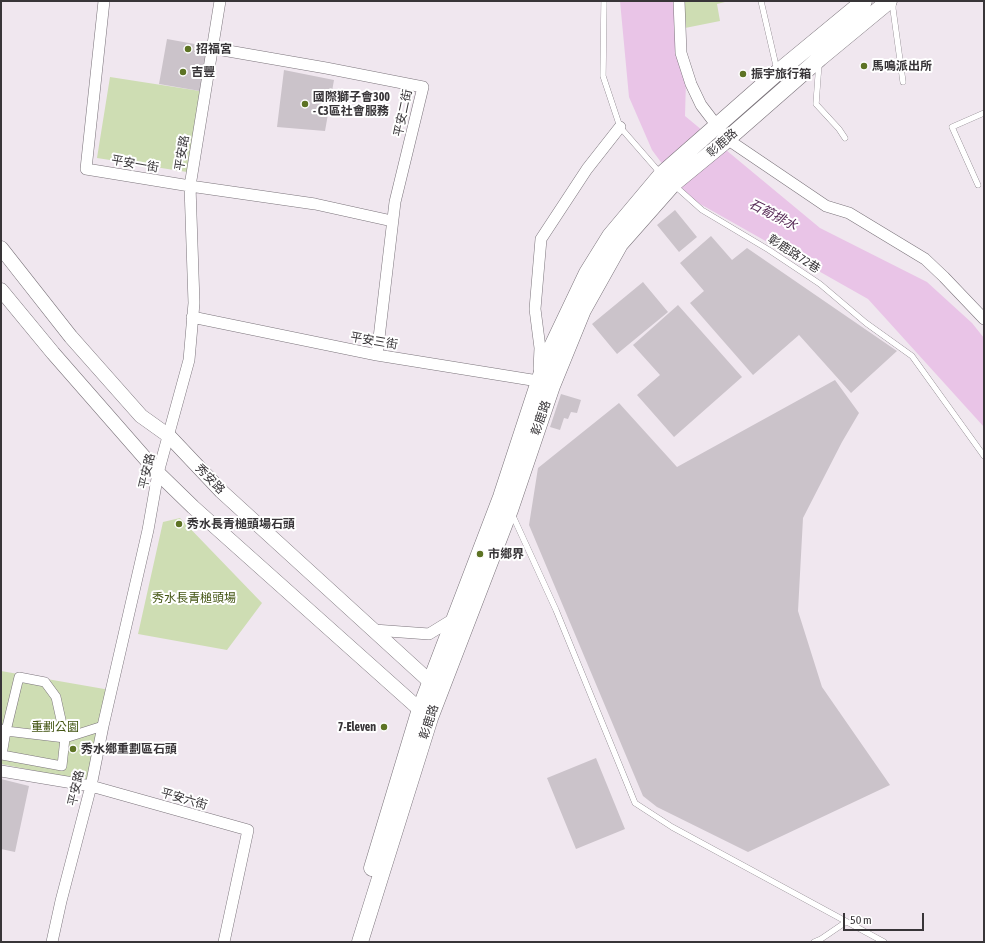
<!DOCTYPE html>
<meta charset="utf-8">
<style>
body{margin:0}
#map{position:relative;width:985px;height:943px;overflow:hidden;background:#f0e7ef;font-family:"Asap Condensed",sans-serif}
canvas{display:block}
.frame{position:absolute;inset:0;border:2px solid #383538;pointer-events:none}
.scale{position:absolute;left:843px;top:913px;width:81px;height:18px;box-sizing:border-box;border:2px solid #383538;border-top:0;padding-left:5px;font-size:12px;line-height:14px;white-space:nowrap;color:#383538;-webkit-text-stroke:3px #fff;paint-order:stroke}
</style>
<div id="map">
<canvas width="985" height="943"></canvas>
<div class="frame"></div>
<div class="scale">50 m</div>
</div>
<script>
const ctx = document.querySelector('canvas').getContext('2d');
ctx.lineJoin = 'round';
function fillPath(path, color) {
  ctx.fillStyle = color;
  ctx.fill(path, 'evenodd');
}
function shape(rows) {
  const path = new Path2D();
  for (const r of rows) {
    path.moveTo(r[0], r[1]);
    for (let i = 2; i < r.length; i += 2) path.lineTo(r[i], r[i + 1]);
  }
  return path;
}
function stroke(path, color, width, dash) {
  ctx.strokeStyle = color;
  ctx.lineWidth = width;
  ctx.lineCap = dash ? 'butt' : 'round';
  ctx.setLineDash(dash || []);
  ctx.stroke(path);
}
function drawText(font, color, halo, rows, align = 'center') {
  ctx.font = font + ' "Asap Condensed","Noto Sans TC",sans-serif';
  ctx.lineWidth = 4;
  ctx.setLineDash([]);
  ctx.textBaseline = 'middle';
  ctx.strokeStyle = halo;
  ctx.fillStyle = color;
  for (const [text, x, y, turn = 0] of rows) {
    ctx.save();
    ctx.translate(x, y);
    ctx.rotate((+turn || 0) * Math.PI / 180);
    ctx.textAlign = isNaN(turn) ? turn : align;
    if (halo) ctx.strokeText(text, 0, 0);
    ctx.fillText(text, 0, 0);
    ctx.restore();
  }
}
const green = shape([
 [678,1,729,1,717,4,720,21,680,29],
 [110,77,200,91,187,172,97,158],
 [180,518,262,603,227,650,138,634,163,522],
 [1,671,110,690,90,782,1,764]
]);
const water = shape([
 [620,1,682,1,686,80,685,116,820,228,927,282,972,323,984,338,984,427,868,299,686,196,652,150,629,97]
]);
const building = shape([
 [167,39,211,47,200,91,159,84],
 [284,70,334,80,325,131,277,127],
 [675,210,697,237,679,252,657,225],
 [711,236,732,260,747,248,897,351,851,393,791,326,799,335,753,375,690,303,704,291,680,263],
 [643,282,668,312,617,354,592,324],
 [678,305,742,377,674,437,637,395,660,375,633,345],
 [835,380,859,413,842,442,803,518,798,611,822,687,890,785,748,852,657,807,643,796,529,525,538,468,619,403,677,467],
 [561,394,581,400,577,413,571,412,568,419,564,418,560,430,550,427],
 [596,758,625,829,576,849,547,778],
 [1,779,29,786,15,852,1,849]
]);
const service = shape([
 [604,1,603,76,620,127,661,174],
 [761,1,777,70],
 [893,1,893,9,903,82],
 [819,63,816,104,839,129,845,138],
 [674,185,702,210,769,250,820,284,866,323,912,356,984,456],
 [978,185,952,127,984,113],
 [512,514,556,610,635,803,672,827,884,942],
 [814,942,821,939,846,922]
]);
const pedestrian = shape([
 [19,677,45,682,56,697,65,738,62,766,2,755,6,731,19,677],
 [1,729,6,731,65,738,103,726]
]);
const minor = shape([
 [104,1,86,169,190,186,315,204,392,221],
 [679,1,681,53,691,84,701,105,727,139,826,206,849,213,925,259,944,277,984,319],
 [211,48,326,68,423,87,395,202,377,355],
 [192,317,377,355,538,381,545,383],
 [539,369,540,348,535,309,541,239,587,169,620,127],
 [374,630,429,634,455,618],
 [1,771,91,786,248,830,224,942],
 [52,942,61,901,91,786,103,726,148,530,158,473,189,360,194,303,190,186,220,1]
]);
const tertiary = shape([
 [1,248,71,337,141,416,169,436,221,491,438,689],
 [1,290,53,353,158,473,193,507,427,716]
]);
const secondary = shape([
 [372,868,420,709,501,497,547,357,587,273,610,236,662,174,778,72,864,1],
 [360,942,430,718,510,510,552,386,583,310,620,244,673,184,723,143,820,58,889,1]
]);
const markers = [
 [188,49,4,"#5d7324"],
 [864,66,4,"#5d7324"],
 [183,72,4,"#5d7324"],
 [743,74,4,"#5d7324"],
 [305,104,4,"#5d7324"],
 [179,524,4,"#5d7324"],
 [480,554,4,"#5d7324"],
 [384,727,4,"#5d7324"],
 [73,749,4,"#5d7324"]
];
const poiNames = [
 ["招福宮",196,49],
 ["馬鳴派出所",872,66],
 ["吉豐",191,72],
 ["振宇旅行箱",751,74],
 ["國際獅子會300",313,97],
 ["- C3區社會服務",313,111],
 ["秀水長青槌頭場石頭",187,524],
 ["市鄉界",488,554],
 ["7-Eleven",376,727,"right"],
 ["秀水鄉重劃區石頭",81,749]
];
const streetNames = [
 ["平安二街",403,113,-78],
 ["彰鹿路",722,143,-41],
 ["平安路",182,153,-81],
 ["平安一街",135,164,10],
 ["彰鹿路72巷",794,254,33],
 ["平安三街",374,341,10],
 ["彰鹿路",541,418,-71],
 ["平安路",147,471,-77],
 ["秀安路",210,479,46],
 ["彰鹿路",429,722,-72],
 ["平安路",76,788,-77],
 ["平安六街",184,799,16]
];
const parkNames = [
 ["秀水長青槌頭場",194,598],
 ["重劃公園",55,727]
];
const waterNames = [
 ["石筍排水",773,215,27]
];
fillPath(green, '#ceddb3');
fillPath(water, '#e9c4e7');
fillPath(building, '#cbc3ca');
stroke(service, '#7b747b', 6);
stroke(pedestrian, '#7b747b', 10);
stroke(minor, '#7b747b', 12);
stroke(tertiary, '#7b747b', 15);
stroke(secondary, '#7b747b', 17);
stroke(service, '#fff', 5.5);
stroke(pedestrian, '#fff', 9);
stroke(minor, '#fff', 11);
stroke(tertiary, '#fff', 14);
stroke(secondary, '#fff', 16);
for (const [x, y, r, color] of markers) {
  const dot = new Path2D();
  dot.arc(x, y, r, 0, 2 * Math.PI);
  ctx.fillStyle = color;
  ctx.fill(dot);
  stroke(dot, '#fff', 1.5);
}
drawText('bold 12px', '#383538', '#fff', poiNames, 'left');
drawText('12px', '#383538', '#fff', streetNames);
drawText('12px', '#435513', '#fff', parkNames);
drawText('italic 13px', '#562955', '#fff', waterNames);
</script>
